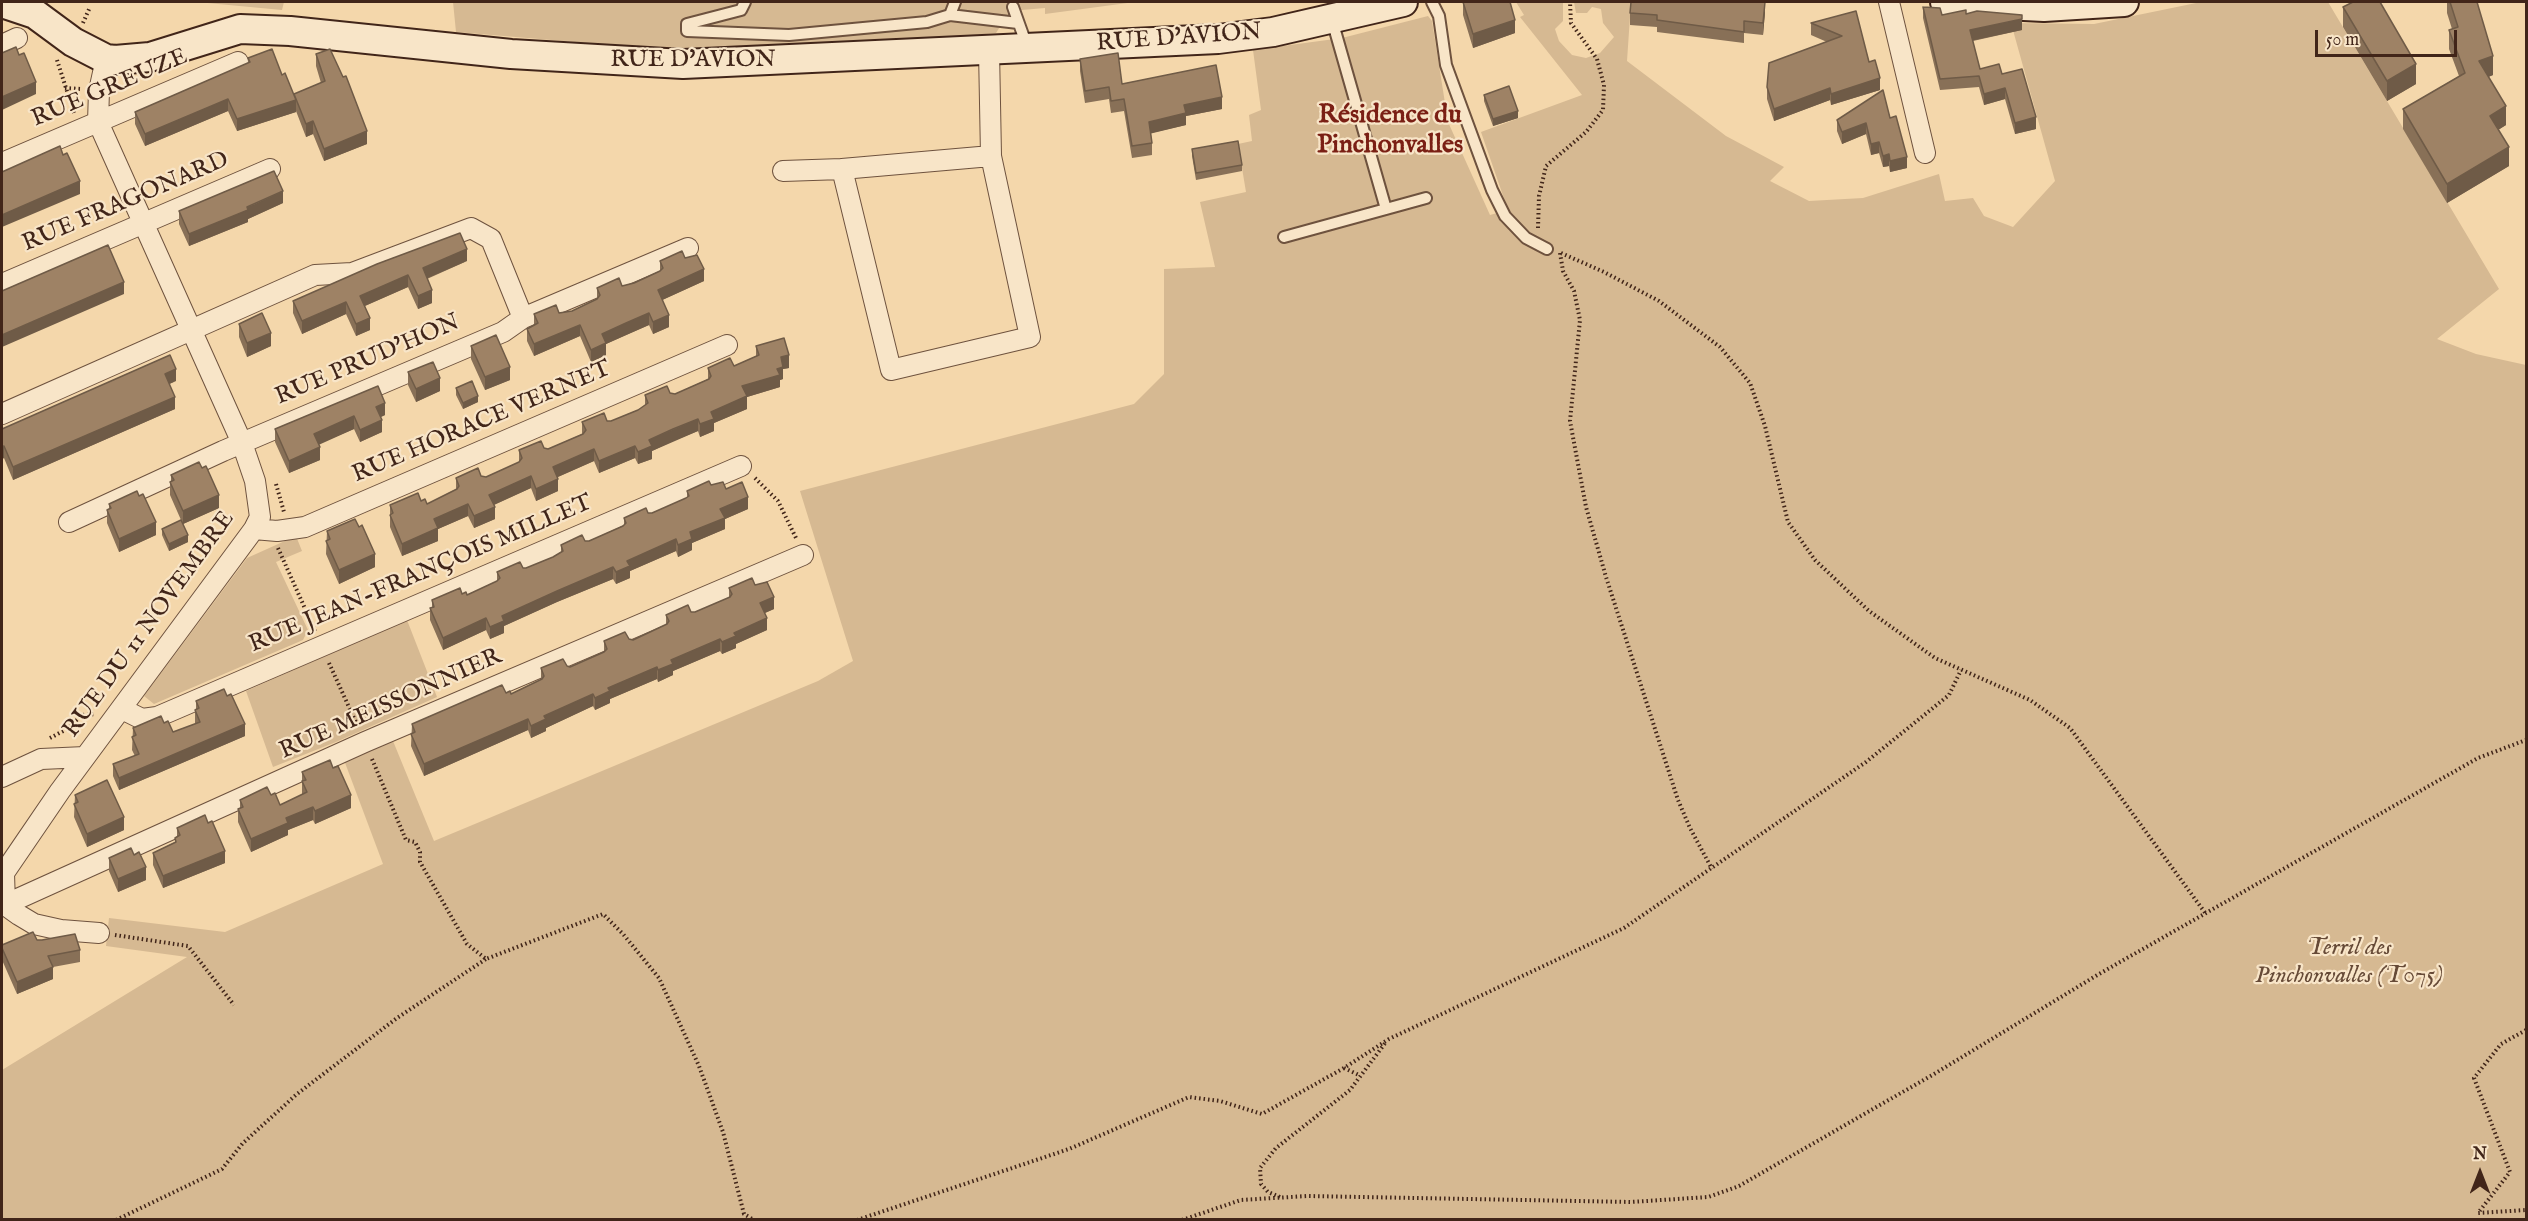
<!DOCTYPE html>
<meta charset="utf-8">
<style>
body{margin:0}
#map{position:relative;width:2528px;height:1221px;overflow:hidden;background:#f4d7ab;font-family:"IM FELL English",serif}
canvas{display:block}
.frame{position:absolute;inset:0;border:3px solid #412519;pointer-events:none}
.north{position:absolute;left:2450px;top:1143px;width:60px;height:60px;-webkit-text-stroke:4px #f8e5c8;paint-order:stroke;rotate:0deg;font-size:16px;font-weight:700;line-height:24px;text-align:center;color:#412519}
.north::after{content:'';display:block;margin:auto;width:21px;height:27px;background:#412519;clip-path:polygon(50% 0,100% 100%,50% 72%,0 100%)}
.scale{position:absolute;left:2315px;top:30px;width:142px;height:27px;box-sizing:border-box;border:3px solid #412519;border-top:0;padding-left:8px;font-size:18px;line-height:21px;white-space:nowrap;color:#412519;-webkit-text-stroke:4px #f8e5c8;paint-order:stroke}
</style>
<div id="map">
<canvas width="2528" height="1221"></canvas>
<div class="frame"></div>
<div class="north">N</div>
<div class="scale">50 m</div>
</div>
<script>
const ctx = document.querySelector('canvas').getContext('2d');
ctx.lineJoin = 'round';
function fillPath(path, color) {
  ctx.fillStyle = color;
  ctx.fill(path, 'evenodd');
}
function shape(rows) {
  const path = new Path2D();
  for (const r of rows) {
    path.moveTo(r[0], r[1]);
    for (let i = 2; i < r.length; i += 2) path.lineTo(r[i], r[i + 1]);
  }
  return path;
}
function stroke(path, color, width, dash) {
  ctx.strokeStyle = color;
  ctx.lineWidth = width;
  ctx.lineCap = dash ? 'butt' : 'round';
  ctx.setLineDash(dash || []);
  ctx.stroke(path);
}
function drawText(font, color, halo, rows, align = 'center') {
  ctx.font = font + ' "IM FELL English",serif';
  ctx.lineWidth = 4.5;
  ctx.setLineDash([]);
  ctx.textBaseline = 'middle';
  ctx.strokeStyle = halo;
  ctx.fillStyle = color;
  for (const [text, x, y, turn = 0] of rows) {
    ctx.save();
    ctx.translate(x, y);
    ctx.rotate((+turn || 0) * Math.PI / 180);
    ctx.textAlign = isNaN(turn) ? turn : align;
    if (halo) ctx.strokeText(text, 0, 0);
    ctx.fillText(text, 0, 0);
    ctx.restore();
  }
}
const green = shape([
 [197,2,284,2,282,10],
 [453,2,1135,2,1045,14,1045,8,1010,11,996,33,913,41,670,50,456,32],
 [1516,2,1563,2,1563,21,1555,29,1559,41,1572,55,1586,58,1600,53,1614,37,1603,23,1601,9,1592,7,1587,13,1576,13,1574,2,1631,2,1627,61,1726,136,1784,167,1770,181,1809,201,1863,198,1939,174,1945,201,1973,198,1984,216,2013,227,2055,181,2011,23,2094,24,2201,2,2328,2,2499,289,2437,339,2476,354,2526,365,2526,1219,2,1220,2,1070,187,957,106,946,109,918,225,932,383,864,344,760,393,741,434,841,818,681,853,661,800,491,1134,404,1164,374,1164,269,1215,267,1200,202,1246,192,1238,144,1252,141,1249,115,1261,110,1253,50,1342,38,1428,16,1432,21,1448,122,1490,215,1508,210,1481,132,1582,95,1520,17,1524,15],
 [296,536,302,551,276,562,308,630,303,640,154,704,144,696,247,558],
 [407,620,437,697,336,742,273,767,246,691]
]);
const path = shape([
 [83,23,90,7],
 [57,60,74,113],
 [65,88,81,89],
 [1538,228,1539,196,1546,166,1586,132,1603,110,1604,85,1597,59,1571,23,1570,2],
 [1560,253,1563,271,1574,291,1580,320,1570,421,1586,507,1606,577,1678,800,1690,828,1712,869],
 [1561,253,1604,272,1659,301,1720,347,1750,383,1765,426,1788,522,1815,560,1869,611,1935,658,2030,700,2070,728,2206,914],
 [755,478,778,501,796,538],
 [276,484,284,512],
 [278,548,315,631],
 [329,663,358,727],
 [50,738,67,729,82,715,95,714],
 [372,759,406,840,415,842,420,852,420,862,467,944,486,959,603,914,623,934,659,978,699,1066,723,1132,744,1214,754,1220],
 [115,935,188,946,234,1005],
 [2526,1030,2501,1044,2474,1078,2510,1172,2478,1213,2526,1210],
 [1344,1068,1359,1075],
 [1280,1197,1268,1192,1261,1184,1260,1168,1276,1148,1350,1090,1386,1042],
 [116,1220,222,1169,243,1143,297,1094,397,1018,486,959],
 [857,1220,1069,1149,1189,1097,1220,1101,1262,1114,1344,1068,1389,1039,1624,928,1866,762,1949,695,1961,670],
 [1182,1220,1241,1200,1307,1196,1631,1202,1708,1197,1739,1186,1934,1074,2099,974,2478,758,2526,740]
]);
const lane = shape([
 [745,2,741,10,687,24,687,31,789,35,927,22,950,15,1018,23],
 [1432,2,1439,16,1446,65,1492,190,1505,216,1526,238,1547,249],
 [1013,7,1027,46],
 [950,15,955,2],
 [1386,209,1426,198],
 [1284,237,1386,209,1332,20]
]);
const street = shape([
 [1889,2,1925,153],
 [2,45,17,38],
 [989,50,991,156,1030,337,891,370,842,169,991,156],
 [2,163,238,62],
 [783,171,842,169],
 [2,284,270,169],
 [2,414,315,275,352,273,471,228,491,239,523,318],
 [69,522,223,451,503,332,523,318,688,248],
 [254,529,277,531,305,527,727,345],
 [122,709,142,719,157,717,741,466],
 [2,777,41,759,85,757],
 [2,906,365,742,803,555],
 [99,933,61,930,34,924,19,915,5,905,4,873,60,791,254,529,260,517,255,481,242,443,98,122,99,91,106,59]
]);
const secondary = shape([
 [1945,2,2044,7,2124,2],
 [2,3,35,14,73,42,106,59,115,60,150,57,240,29,290,31,511,54,683,64,1218,39,1273,32,1403,2]
]);
const wall = shape([
 [1463,2,1515,33,1473,48,1463,15],
 [2447,2,2477,2,2493,75,2488,77,2506,125,2498,130,2509,166,2447,203,2403,129,2403,109,2459,76,2449,49,2449,30,2452,29,2447,13],
 [1923,7,1942,15,1966,14,2022,30,1973,41,1980,69,2002,74,2036,129,2015,134,2005,99,1984,105,1979,87,1940,90,1923,18],
 [2343,7,2416,84,2387,101,2343,27],
 [1856,11,1869,62,1880,90,1831,105,1830,100,1774,121,1767,99,1767,87,1827,42,1811,35,1811,23],
 [1765,12,1763,35,1744,33,1744,43,1657,32,1657,27,1630,25,1630,13],
 [316,54,367,144,324,161,313,134,306,137,296,111,296,112,237,131,228,111,145,146,135,124,135,112,248,63,248,58,282,75,294,95,321,83,316,66],
 [1080,59,1122,84,1222,109,1186,116,1186,125,1151,133,1152,143,1152,155,1132,158,1124,111,1111,113,1109,99,1085,103,1080,71],
 [1484,95,1518,118,1493,126,1484,101],
 [1890,118,1907,168,1890,172,1889,166,1883,167,1879,153,1871,155,1866,134,1842,144,1837,131,1837,120],
 [1192,149,1242,165,1242,171,1196,180,1192,156],
 [283,203,248,219,248,222,189,246,179,224,179,211],
 [685,258,704,281,662,300,669,327,653,334,649,325,626,335,606,344,606,355,591,362,580,336,534,356,527,341,527,329,534,325,534,314,559,313,572,311,597,299,597,288,622,286,634,283,660,271,660,261],
 [467,261,427,279,432,303,418,309,408,287,365,306,370,330,356,336,346,314,302,334,293,313,293,301],
 [239,324,271,346,247,357,239,337],
 [471,346,510,380,485,390,471,359],
 [756,346,789,368,783,369,783,379,780,380,780,387,747,397,747,409,714,423,714,431,700,437,698,431,673,441,652,451,652,459,638,464,635,458,599,473,594,461,558,477,558,491,536,501,531,488,494,505,495,519,474,528,468,516,438,529,438,541,402,556,390,527,390,505,421,501,427,504,456,489,456,478,486,477,519,462,519,450,544,448,548,449,582,434,582,422,611,421,638,410,645,406,645,395,670,393,675,394,708,379,708,368,734,366,756,356],
 [408,372,440,391,416,402,408,385],
 [176,381,169,384,175,409,13,480,4,458,2,459,2,429],
 [378,386,385,415,381,417,382,432,360,442,354,429,318,444,320,460,289,473,275,442,275,429],
 [456,388,478,402,463,409,456,395],
 [171,475,219,508,183,524,188,542,169,551,162,535,162,529,181,520,170,495,170,482,171,481],
 [711,485,726,489,748,509,725,519,725,529,692,543,692,550,678,557,676,551,630,571,630,578,616,584,613,579,557,602,504,626,504,633,490,639,486,630,443,650,430,620,430,608,432,608,432,600,462,594,467,595,497,581,497,572,526,568,553,557,561,552,561,545,585,541,589,541,624,525,624,518,652,513,687,498,687,491],
 [109,504,156,535,119,552,107,523,107,510,109,509],
 [359,527,375,567,339,584,326,554,327,531],
 [755,585,774,609,765,613,767,630,736,644,736,648,722,654,720,651,673,671,673,675,658,682,657,679,610,699,610,703,595,710,593,706,546,728,546,731,531,738,528,730,424,776,411,746,412,724,506,693,511,694,541,680,541,668,567,666,570,667,604,652,604,641,629,639,633,640,666,625,666,615,695,612,729,598,729,588],
 [196,701,245,736,119,790,113,776,113,764,135,756,132,750,133,728,164,723,173,732,195,724,195,710,196,709],
 [302,772,351,808,315,824,313,820,288,830,288,835,251,852,238,822,238,809,240,809,240,800,271,795,280,805,302,795],
 [75,795,124,830,87,847,74,817],
 [177,828,225,863,163,888,153,865,153,853,175,842,175,838,177,837],
 [109,858,146,880,118,892,109,871],
 [37,940,80,950,80,962,53,967,53,979,17,994,2,960,2,945]
]);
const shadedWall = shape([
 [1765,2,1765,12,1763,35,1763,23],
 [2022,19,2022,30,1970,41,1970,30],
 [1515,20,1515,33,1473,48,1473,34],
 [2493,56,2493,75,2479,81,2479,61],
 [2416,64,2416,84,2387,101,2387,81],
 [1880,78,1880,90,1831,105,1831,94],
 [36,82,36,94,2,110,2,97],
 [1830,88,1830,100,1774,121,1774,109],
 [2005,88,2005,99,1984,105,1984,94],
 [1222,97,1222,109,1186,116,1186,125,1149,134,1149,122,1184,105],
 [228,99,228,111,145,146,145,134],
 [296,100,296,112,237,131,237,119],
 [2506,106,2506,125,2490,135,2490,116],
 [1518,111,1518,118,1493,126,1493,119],
 [2036,117,2036,129,2015,134,2015,123],
 [313,121,313,134,306,137,306,124],
 [1866,123,1866,134,1842,144,1842,132],
 [367,131,367,144,324,161,324,149],
 [1879,142,1879,153,1871,155,1871,144],
 [2509,147,2509,166,2447,203,2447,184],
 [1889,154,1889,166,1883,167,1883,156],
 [1907,157,1907,168,1890,172,1890,161],
 [80,181,80,194,2,227,2,215],
 [283,191,283,203,248,219,248,222,189,246,189,234],
 [467,249,467,261,423,280,423,268],
 [704,269,704,281,658,302,658,290],
 [408,275,408,287,360,308,360,296],
 [124,282,124,294,2,347,2,335],
 [432,290,432,303,418,309,418,296],
 [346,302,346,314,302,334,302,321],
 [649,313,649,325,606,344,606,355,591,362,591,350,602,334],
 [669,315,669,327,653,334,653,322],
 [370,318,370,330,356,336,356,324],
 [580,325,580,336,534,356,534,344],
 [271,333,271,346,247,357,247,343],
 [789,355,789,368,783,369,783,379,780,380,780,387,747,397,747,409,714,423,714,431,700,437,700,424,711,412,742,386,777,369,781,357],
 [510,367,510,380,485,390,485,377],
 [176,369,176,381,165,386,165,374],
 [440,378,440,391,416,402,416,389],
 [478,396,478,402,463,409,463,403],
 [175,397,175,409,13,480,13,467],
 [385,403,385,415,376,419,376,407],
 [354,416,354,429,314,447,314,434],
 [698,419,698,431,652,451,652,459,638,464,638,452,649,440],
 [382,420,382,432,360,442,360,430],
 [4,446,4,458,2,459,2,447],
 [635,446,635,458,599,473,599,461],
 [320,447,320,460,289,473,289,461],
 [594,449,594,461,553,479,553,467],
 [531,476,531,488,489,507,489,495],
 [558,479,558,491,536,501,536,489],
 [219,495,219,508,183,524,183,511],
 [748,497,748,509,725,519,725,529,692,543,692,550,678,557,678,545,690,532,720,509],
 [468,504,468,516,438,529,438,541,402,556,402,544,434,519],
 [495,507,495,519,474,528,474,516],
 [156,522,156,535,119,552,119,539],
 [188,535,188,542,169,551,169,544],
 [676,539,676,551,630,571,630,578,616,584,616,572,627,561],
 [375,554,375,567,339,584,339,570],
 [613,567,613,579,557,602,504,626,504,633,490,639,490,627,502,616,557,591],
 [774,597,774,609,760,615,760,603],
 [486,618,486,630,443,650,443,638],
 [767,618,767,630,736,644,736,648,722,654,722,642,734,633],
 [720,639,720,651,673,671,673,675,658,682,658,670,671,660],
 [657,667,657,679,610,699,610,703,595,710,595,698,608,688],
 [593,694,593,706,546,728,546,731,531,738,531,726,544,716],
 [528,719,528,730,424,776,424,764],
 [245,724,245,736,119,790,119,778],
 [351,795,351,808,315,824,315,811],
 [313,807,313,820,288,830,288,835,251,852,251,839,286,818],
 [124,817,124,830,87,847,87,834],
 [225,851,225,863,163,888,163,876],
 [146,867,146,880,118,892,118,879],
 [53,967,53,979,17,994,17,982]
]);
const building = shape([
 [1463,2,1510,2,1515,20,1473,34,1463,2],
 [1631,2,1765,2,1763,23,1744,21,1744,32,1657,20,1657,15,1630,13,1631,2],
 [2353,2,2380,2,2416,64,2387,81,2343,7,2353,2],
 [2450,2,2477,2,2493,56,2479,61,2506,106,2490,116,2509,147,2447,184,2403,109,2465,73,2449,30,2458,27,2450,2],
 [1923,7,1940,8,1942,15,1966,10,1966,14,1977,11,2022,15,2022,19,1970,30,1980,69,1999,64,2002,74,2022,69,2036,117,2015,123,2005,88,1984,94,1979,76,1940,79,1923,7],
 [1856,11,1869,62,1875,60,1880,78,1831,94,1830,88,1774,109,1767,87,1769,63,1842,36,1811,23,1856,11],
 [16,47,19,55,24,53,36,82,2,97,2,53,16,47],
 [272,49,282,75,285,73,296,100,237,119,228,99,145,134,135,112,250,62,248,58,272,49],
 [330,49,343,77,346,76,367,131,324,149,313,121,306,124,294,94,325,81,316,54,330,49],
 [1118,53,1122,84,1216,65,1222,97,1184,105,1186,113,1149,122,1152,143,1132,146,1124,99,1111,101,1109,87,1085,91,1080,59,1118,53],
 [1509,86,1518,111,1493,119,1484,95,1509,86],
 [1883,90,1890,118,1896,116,1907,157,1890,161,1889,154,1883,156,1879,142,1871,144,1866,123,1842,132,1837,120,1883,90],
 [1238,141,1242,165,1196,173,1192,149,1238,141],
 [60,146,63,155,67,153,80,181,2,215,2,172,60,146],
 [274,171,283,191,247,207,248,210,189,234,179,211,274,171],
 [460,233,467,249,423,268,432,290,418,296,408,275,360,296,370,318,356,324,346,302,302,321,293,301,377,264,460,233],
 [108,245,124,282,2,335,2,291,108,245],
 [682,251,685,258,697,255,704,269,658,290,669,315,653,322,649,313,626,323,602,334,606,343,591,350,580,325,534,344,527,329,538,323,534,314,556,305,559,313,572,311,597,299,600,295,597,288,619,278,622,286,634,283,660,271,663,268,660,261,682,251],
 [262,313,271,333,247,343,239,324,262,313],
 [496,335,510,367,485,377,471,346,496,335],
 [784,338,789,355,781,357,783,367,777,369,780,375,742,386,747,396,711,412,714,419,700,424,698,419,673,429,649,440,652,446,638,452,635,446,599,461,594,449,553,467,558,479,536,489,531,476,489,495,495,507,474,516,468,504,434,519,438,528,402,544,390,515,393,513,390,505,418,493,421,501,425,499,427,504,457,489,459,486,456,478,478,468,481,476,486,477,519,462,522,458,519,450,541,441,544,448,548,449,583,434,586,430,582,422,604,413,607,421,611,421,638,410,648,403,645,395,667,386,670,393,675,394,709,379,711,376,708,368,730,358,734,366,759,355,756,346,784,338],
 [170,355,176,369,165,374,175,397,13,467,4,446,2,447,2,429,170,355],
 [433,362,440,378,416,389,408,372,433,362],
 [472,381,478,396,463,403,456,388,472,381],
 [378,386,385,403,376,407,382,420,360,430,354,416,314,434,320,447,289,461,275,429,378,386],
 [199,462,202,468,206,466,219,495,183,511,170,482,174,480,171,475,199,462],
 [709,481,711,485,723,482,726,489,742,482,748,497,720,509,725,518,690,532,692,539,678,545,676,539,627,561,630,566,616,572,613,567,557,591,502,616,504,621,490,627,486,618,443,638,430,608,434,607,432,600,460,588,462,594,466,592,467,595,497,581,500,578,497,572,520,562,523,568,526,568,553,557,563,551,561,545,582,535,585,541,589,541,623,526,626,523,624,518,646,508,648,513,652,513,686,498,689,496,687,491,709,481],
 [137,491,139,496,143,494,156,522,119,539,107,510,111,508,109,504,137,491],
 [355,519,359,527,362,525,375,554,339,570,326,541,330,539,327,531,355,519],
 [181,520,188,535,169,544,162,529,181,520],
 [752,578,755,585,767,582,774,597,760,603,767,618,734,633,736,636,722,642,720,639,671,660,673,664,658,670,657,667,608,688,610,691,595,698,593,694,544,716,546,719,531,726,528,719,424,764,411,734,415,732,412,724,502,685,506,693,510,691,511,694,542,679,544,676,541,668,563,659,567,666,570,667,604,652,607,649,604,641,625,632,629,639,633,640,667,624,669,621,666,615,688,605,691,612,695,612,730,597,732,594,729,588,752,578],
 [224,689,227,696,231,694,245,724,119,778,113,764,139,754,132,737,136,735,133,728,161,716,164,723,168,721,173,732,200,722,195,710,199,708,196,701,224,689],
 [330,760,333,768,338,766,351,795,315,811,313,807,286,818,288,823,251,839,238,809,243,807,240,800,267,787,271,795,275,793,280,805,307,792,302,781,306,780,302,772,330,760],
 [107,780,124,817,87,834,74,804,78,802,75,795,107,780],
 [205,815,208,823,212,821,225,851,163,876,153,853,176,842,175,838,180,835,177,828,205,815],
 [131,848,134,855,139,852,146,867,118,879,109,858,131,848],
 [33,932,37,940,42,940,75,934,80,950,48,956,53,967,17,982,2,948,2,945,33,932]
]);
const streetNames = [
 ["RUE D'AVION",1179,39,-4],
 ["RUE D'AVION",693,61],
 ["RUE GREUZE",110,89,-23],
 ["RUE FRAGONARD",126,203,-23],
 ["RUE PRUD'HON",368,361,-23],
 ["RUE HORACE VERNET",482,423,-23],
 ["RUE JEAN-FRANÇOIS MILLET",421,575,-23],
 ["RUE DU 11 NOVEMBRE",150,625,-54],
 ["RUE MEISSONNIER",391,705,-24]
];
const parkNames = [
 ["Terril des",2349,949],
 ["Pinchonvalles (T075)",2349,977]
];
const neighbourhoodNames = [
 ["Résidence du",1390,117],
 ["Pinchonvalles",1390,147]
];
fillPath(green, '#d6b992');
stroke(lane, '#6e523e', 14);
stroke(street, '#6e523e', 22);
stroke(secondary, '#412519', 32);
stroke(path, '#412519', 4, [1.5, 3]);
stroke(lane, '#f8e5c8', 10);
stroke(street, '#f8e5c8', 20);
stroke(secondary, '#f8e5c8', 28);
fillPath(wall, '#887057');
fillPath(shadedWall, '#6f5b47');
fillPath(building, '#9e8265');
stroke(building, '#6f5b47', 1.5);
drawText('24px', '#412519', '#f8e5c8', streetNames);
drawText('italic 24px', '#664a37', '#f8e5c8', parkNames);
drawText('bold 26px', '#7a1f14', '#f8e5c8', neighbourhoodNames);
</script>
